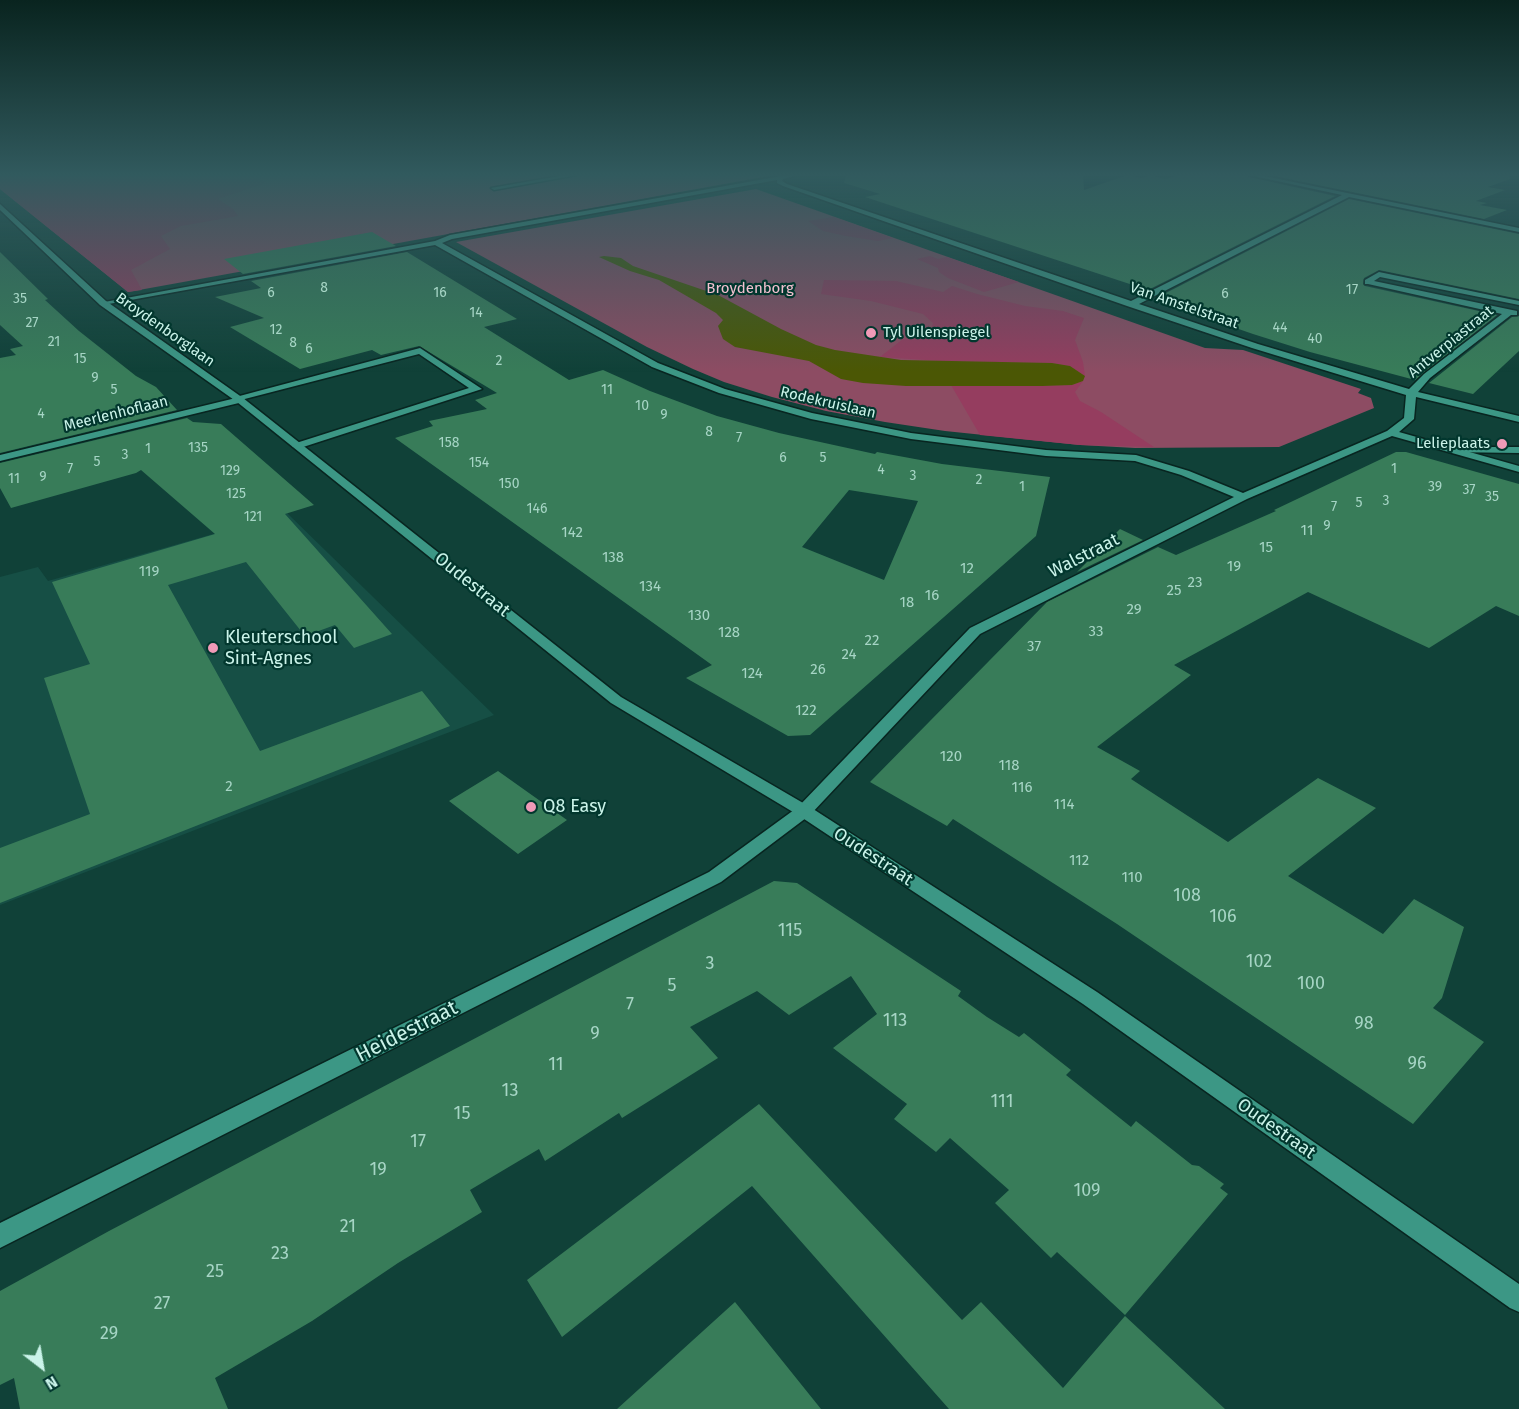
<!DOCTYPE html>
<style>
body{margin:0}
#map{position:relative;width:1519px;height:1409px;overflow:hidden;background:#104138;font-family:"Fira Sans",sans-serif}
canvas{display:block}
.north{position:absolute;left:12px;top:1337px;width:60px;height:60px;-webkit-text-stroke:4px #02372e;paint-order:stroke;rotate:149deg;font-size:16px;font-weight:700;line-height:24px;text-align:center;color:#caf3e9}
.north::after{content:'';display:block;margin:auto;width:21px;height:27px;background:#caf3e9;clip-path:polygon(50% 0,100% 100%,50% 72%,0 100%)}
</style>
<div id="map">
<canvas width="1519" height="1409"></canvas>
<div class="north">N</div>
</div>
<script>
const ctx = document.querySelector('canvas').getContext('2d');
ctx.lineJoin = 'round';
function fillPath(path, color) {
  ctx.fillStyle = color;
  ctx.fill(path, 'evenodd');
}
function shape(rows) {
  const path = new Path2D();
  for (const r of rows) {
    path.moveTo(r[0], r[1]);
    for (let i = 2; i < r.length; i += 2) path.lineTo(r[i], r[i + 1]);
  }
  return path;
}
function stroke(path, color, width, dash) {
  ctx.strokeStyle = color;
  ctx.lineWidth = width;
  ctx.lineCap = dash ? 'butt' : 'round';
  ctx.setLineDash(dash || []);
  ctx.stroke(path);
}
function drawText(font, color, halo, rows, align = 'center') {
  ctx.font = font + ' "Fira Sans",sans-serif';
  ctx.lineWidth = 4.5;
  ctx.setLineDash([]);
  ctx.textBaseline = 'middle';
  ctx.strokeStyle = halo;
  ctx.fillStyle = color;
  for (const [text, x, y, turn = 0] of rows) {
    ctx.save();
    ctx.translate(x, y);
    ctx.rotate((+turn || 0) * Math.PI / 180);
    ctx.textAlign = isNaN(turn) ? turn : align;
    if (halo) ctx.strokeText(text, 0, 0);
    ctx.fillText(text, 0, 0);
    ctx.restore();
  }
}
const built = shape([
 [287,513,494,715,0,905,0,577,38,567,48,581]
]);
const green = shape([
 [0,175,774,175,128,292,0,189],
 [756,189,1205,348,1243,350,1361,389,1358,393,1371,398,1374,408,1279,447,1135,448,1080,445,945,431,885,422,826,411,772,397,724,382,693,369,647,347,456,242]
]);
const forest = shape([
 [0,175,254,175,266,183,218,199,233,209,238,216,181,226,161,236,170,249,131,270,142,290,128,292,0,189],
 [834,217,893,238,878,241,846,236,823,231,808,221],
 [930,256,938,259,947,257,1019,282,984,292,948,278,939,272,938,268,917,259],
 [824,280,896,281,943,292,952,286,977,294,1025,306,1063,311,1084,318,1075,340,1083,362,1085,376,1070,366,1052,363,941,361,880,357,903,339,931,334,933,323,923,314,871,301,821,294],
 [1083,381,1075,392,1080,401,1101,412,1154,447,1080,445,980,435,951,385,1042,386,1072,385]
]);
const water = shape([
 [604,256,621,258,633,266,718,295,781,329,816,345,835,350,901,360,1052,363,1070,366,1085,376,1083,381,1072,385,1042,386,906,386,863,383,841,379,809,361,735,347,723,339,718,326,723,320,716,313,659,280,630,271,599,257]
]);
const building = shape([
 [846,175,1083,175,1084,190,1127,175,1142,178,1151,175,1165,179,1180,175,1247,175,1249,177,1335,196,1148,290,865,197,880,194,844,183],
 [1269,175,1509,175,1510,179,1488,187,1505,190,1476,201,1487,203,1480,205,1507,210,1484,219],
 [1349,199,1519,234,1519,299,1379,270,1364,278,1363,284,1365,286,1497,315,1415,380,1310,352,1253,334,1181,309,1195,306,1162,295],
 [372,232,396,246,243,274,224,259],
 [0,252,48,299,45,300,79,331,136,376,156,387,177,410,0,453,0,358,16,355,10,349,23,346,0,325],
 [407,252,517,319,484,327,569,380,603,370,650,391,717,416,779,433,875,454,877,452,942,464,1050,477,1036,536,810,735,788,736,686,678,712,665,395,438,433,426,429,421,487,409,475,400,497,393,419,346,381,355,372,350,300,369,230,327,264,318,215,297,261,288,251,281],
 [849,490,918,501,884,580,802,547],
 [1519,316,1519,351,1473,394,1429,383,1512,317],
 [187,418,193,422,221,424,314,505,285,514,392,634,354,648,335,625,305,636,246,562,168,585,260,751,422,691,450,726,0,903,0,848,90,814,44,678,90,664,52,582,215,534,141,470,136,473,11,508,0,488,0,463],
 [1396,452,1406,452,1519,484,1519,616,1496,606,1429,648,1308,592,1174,665,1191,675,1097,747,1140,771,1131,779,1228,842,1318,778,1376,808,1288,876,1383,934,1414,899,1464,927,1442,998,1433,1008,1484,1042,1413,1124,1117,924,953,819,947,826,870,782,1047,602,1158,547,1176,555,1276,511,1274,510],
 [1120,529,1143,540,1077,572],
 [498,771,567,820,518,854,449,801],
 [774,881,797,883,961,991,958,996,987,1017,1019,1037,1024,1033,1071,1070,1066,1075,1131,1127,1136,1121,1192,1165,1199,1166,1224,1184,1220,1188,1228,1194,1125,1315,1057,1252,1051,1258,995,1203,1009,1190,950,1138,936,1152,894,1119,907,1104,833,1048,877,1014,851,976,789,1015,757,991,690,1027,718,1058,622,1118,619,1113,545,1161,539,1149,470,1190,482,1212,398,1263,312,1321,215,1378,228,1409,20,1409,14,1378,0,1385,0,1291,109,1231],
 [759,1104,962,1320,981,1302,1063,1388,1125,1316,1225,1409,949,1409,752,1186,562,1337,527,1280],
 [735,1302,821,1409,617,1409]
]);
const lane = shape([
 [565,175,577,175,494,190,491,188,565,175],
 [420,348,482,389,297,449,292,446,293,444,469,388,419,354,237,401,232,398,420,348],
 [1453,447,1519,447,1519,453,1449,452,1449,448,1453,447]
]);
const street = shape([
 [787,175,798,175,783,179,782,181,787,184,1131,301,1342,195,1249,175,1259,175,1519,228,1519,232,1349,197,1139,304,1258,344,1409,389,1424,374,1502,314,1368,284,1365,284,1365,280,1379,272,1519,301,1519,305,1380,277,1374,281,1517,311,1517,315,1511,315,1430,378,1418,392,1519,416,1519,422,1416,397,1414,419,1399,432,1519,466,1519,472,1392,436,1247,499,980,634,810,815,721,882,0,1248,0,1223,709,872,798,807,970,628,1234,497,1181,475,1135,461,1046,456,911,439,811,419,719,393,652,367,435,245,103,305,99,303,435,241,450,235,787,175],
 [777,180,777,183,783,186,1127,306,1252,348,1406,395,1404,418,1387,431,1243,493,1189,471,1136,455,1046,450,911,433,812,413,725,389,658,363,442,243,452,239,777,180],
 [240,397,245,400,243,402,0,461,0,455,240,397]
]);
const secondary = shape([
 [0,204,106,301,243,398,621,697,810,807,1097,992,1519,1284,1519,1312,1510,1308,1083,1004,798,815,611,703,237,402,100,305,0,210,0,204]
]);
const markers = [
 [871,333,6,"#f09ab7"],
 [1502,444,6,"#f09ab7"],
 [213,648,6,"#f09ab7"],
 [531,807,6,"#f09ab7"]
];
const farNumbernames = [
 ["8",324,288],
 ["17",1352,290],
 ["6",271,293],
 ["16",440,293],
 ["6",1225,294],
 ["35",20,299],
 ["14",476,313],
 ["27",32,323],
 ["44",1280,328],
 ["12",276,330],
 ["40",1315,339],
 ["21",54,342],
 ["8",293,343],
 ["6",309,349],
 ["15",80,359],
 ["2",499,361],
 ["9",95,378],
 ["5",114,390],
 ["11",607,390],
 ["10",642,406],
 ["4",41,414],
 ["9",664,415],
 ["8",709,432],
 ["7",739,438],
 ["158",449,443],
 ["135",198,448],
 ["1",148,449],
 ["3",125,455],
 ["6",783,458],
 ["5",823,458],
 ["5",97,462],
 ["154",479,463],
 ["7",70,469],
 ["1",1394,469],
 ["4",881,470],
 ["129",230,471],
 ["3",913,476],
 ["9",43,477],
 ["11",14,479],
 ["2",979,480],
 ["150",509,484],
 ["1",1022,487],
 ["39",1435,487],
 ["37",1469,490],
 ["125",236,494],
 ["35",1492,497],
 ["3",1386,501],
 ["5",1359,503],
 ["7",1334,507],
 ["146",537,509],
 ["121",253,517],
 ["9",1327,526]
];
const farParknames = [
 ["Broydenborg",750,289]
];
const farStreetnames = [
 ["Van Amstelstraat",1184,306,19],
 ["Broydenborglaan",165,330,35],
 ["Antverpiastraat",1451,342,-39],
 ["Rodekruislaan",828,403,13],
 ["Meerlenhoflaan",116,414,-14]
];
const farPoinames = [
 ["Tyl Uilenspiegel",883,333],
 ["Lelieplaats",1490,444,"right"]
];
const numberNames = [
 ["11",1307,531],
 ["142",572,533],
 ["15",1266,548],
 ["138",613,558],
 ["19",1234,567],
 ["12",967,569],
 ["119",149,572],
 ["23",1195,583],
 ["134",650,587],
 ["25",1174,591],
 ["16",932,596],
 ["18",907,603],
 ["29",1134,610],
 ["130",699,616],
 ["33",1096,632],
 ["128",729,633],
 ["22",872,641],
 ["37",1034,647],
 ["24",849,655],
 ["26",818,670],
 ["124",752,674],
 ["122",806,711],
 ["120",951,757],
 ["118",1009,766],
 ["2",229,787],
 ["116",1022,788],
 ["114",1064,805],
 ["112",1079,861],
 ["110",1132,878]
];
const streetNames = [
 ["Walstraat",1084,556,-27],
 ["Oudestraat",472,585,39],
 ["Oudestraat",873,857,33],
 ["Oudestraat",1276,1129,35]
];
const poiNames = [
 ["Kleuterschool",225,638],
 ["Sint-Agnes",225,659],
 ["Q8 Easy",543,807]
];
const nearNumbernames = [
 ["108",1187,896],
 ["106",1223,917],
 ["115",790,931],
 ["102",1259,962],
 ["3",710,964],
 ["100",1311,984],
 ["5",672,986],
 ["7",630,1005],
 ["113",895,1021],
 ["98",1364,1024],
 ["9",595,1034],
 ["96",1417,1064],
 ["11",556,1065],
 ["13",510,1091],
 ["111",1002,1102],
 ["15",462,1114],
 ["17",418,1142],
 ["19",378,1170],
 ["109",1087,1191],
 ["21",348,1227],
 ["23",280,1254],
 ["25",215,1272],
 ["27",162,1304],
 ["29",109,1334]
];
const nearStreetnames = [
 ["Heidestraat",407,1032,-27]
];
fillPath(built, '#164f45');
fillPath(green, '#8d4c63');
fillPath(forest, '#953d5f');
fillPath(water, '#4b5704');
fillPath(building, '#387c59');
stroke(lane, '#082520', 3);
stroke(street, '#082520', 3);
stroke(secondary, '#082520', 3);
fillPath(lane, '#3c9785');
fillPath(street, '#3c9785');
fillPath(secondary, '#3c9785');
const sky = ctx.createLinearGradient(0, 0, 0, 372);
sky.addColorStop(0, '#09241f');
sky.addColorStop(0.47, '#315a5e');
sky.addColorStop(1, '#315a5e00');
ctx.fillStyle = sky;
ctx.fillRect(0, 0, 1519, 372);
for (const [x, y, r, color] of markers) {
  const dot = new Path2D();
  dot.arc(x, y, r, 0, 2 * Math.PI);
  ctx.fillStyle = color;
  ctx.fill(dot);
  stroke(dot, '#02372e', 2);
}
drawText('14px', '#a6d5c5', null, farNumbernames);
drawText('15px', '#f4c1d1', '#02372e', farParknames);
drawText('15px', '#caf3e9', '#02372e', farStreetnames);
drawText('15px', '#caf3e9', '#02372e', farPoinames, 'left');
drawText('15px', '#a6d5c5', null, numberNames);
drawText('18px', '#caf3e9', '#02372e', streetNames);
drawText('18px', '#caf3e9', '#02372e', poiNames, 'left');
drawText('18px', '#a6d5c5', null, nearNumbernames);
drawText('21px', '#caf3e9', '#02372e', nearStreetnames);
</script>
